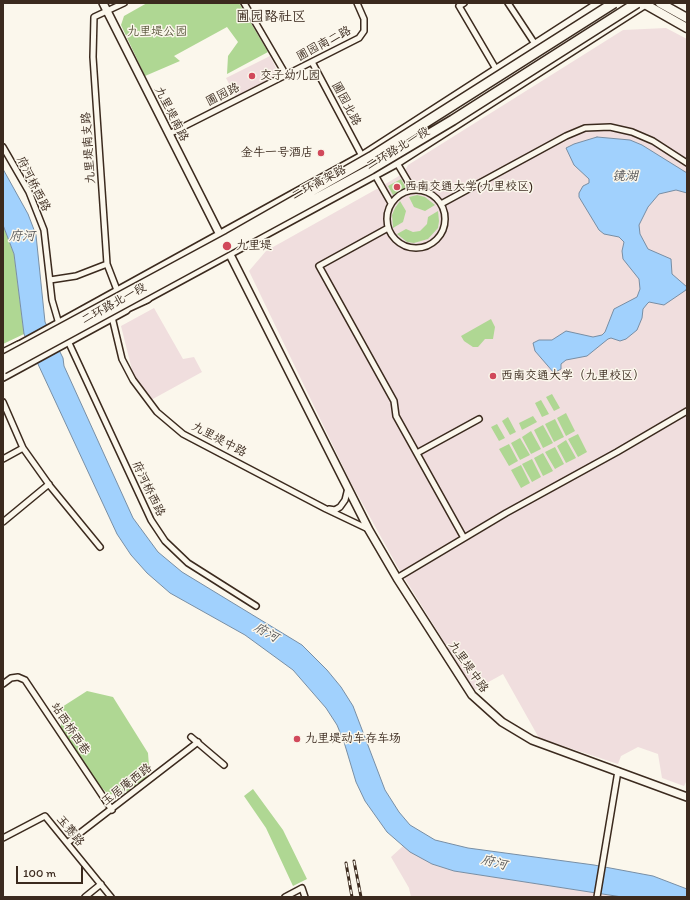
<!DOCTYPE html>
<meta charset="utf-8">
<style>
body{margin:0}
#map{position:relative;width:690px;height:900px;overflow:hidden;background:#fbf7ec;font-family:Itim,sans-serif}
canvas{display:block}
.frame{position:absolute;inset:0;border:4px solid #3b2a1e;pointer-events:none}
.scale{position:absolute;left:16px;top:866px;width:67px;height:18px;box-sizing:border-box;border:2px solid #3b2a1e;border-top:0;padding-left:5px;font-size:12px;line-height:14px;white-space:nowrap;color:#3b2a1e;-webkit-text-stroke:3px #fbf7ec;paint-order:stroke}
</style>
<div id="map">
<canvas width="690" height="900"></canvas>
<div class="frame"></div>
<div class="scale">100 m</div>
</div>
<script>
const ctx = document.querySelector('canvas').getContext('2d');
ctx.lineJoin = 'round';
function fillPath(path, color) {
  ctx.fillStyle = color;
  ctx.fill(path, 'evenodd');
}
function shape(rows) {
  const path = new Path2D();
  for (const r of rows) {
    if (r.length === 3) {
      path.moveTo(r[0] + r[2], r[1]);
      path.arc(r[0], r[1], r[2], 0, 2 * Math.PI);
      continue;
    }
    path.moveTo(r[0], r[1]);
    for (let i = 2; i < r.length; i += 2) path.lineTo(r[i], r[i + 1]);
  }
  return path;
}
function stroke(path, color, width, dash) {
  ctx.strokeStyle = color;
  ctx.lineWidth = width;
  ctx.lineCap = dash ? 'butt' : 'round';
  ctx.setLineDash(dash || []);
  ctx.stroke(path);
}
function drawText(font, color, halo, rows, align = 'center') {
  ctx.font = font + ' Itim,"LXGW WenKai TC",sans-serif';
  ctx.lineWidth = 3;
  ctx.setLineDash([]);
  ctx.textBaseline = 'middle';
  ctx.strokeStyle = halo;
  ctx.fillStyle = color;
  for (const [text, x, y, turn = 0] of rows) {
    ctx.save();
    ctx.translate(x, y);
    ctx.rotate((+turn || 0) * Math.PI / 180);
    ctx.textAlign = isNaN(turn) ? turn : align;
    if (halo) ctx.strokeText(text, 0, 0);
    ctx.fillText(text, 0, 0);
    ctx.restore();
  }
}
const built = shape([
 [666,28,687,39,687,780,684,786,662,778,658,754,638,747,621,756,618,764,539,738,503,674,474,690,397,566,350,481,249,271,266,251,382,186,404,173,408,165,623,30],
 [270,56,279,74,236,97,226,78],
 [154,308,183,359,194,357,202,372,151,400,133,374,121,326],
 [403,846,432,864,454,871,622,897,411,897,409,888,391,857]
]);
const green = shape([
 [147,3,239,3,268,52,227,74,228,56,238,42,227,27,174,56,180,61,145,76,121,25,124,16],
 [401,179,406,188,393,195,388,186],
 [417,195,425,197,435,205,425,211,414,207,409,197],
 [400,201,406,211,403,222,393,228,392,215,395,208],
 [438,211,439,221,438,228,428,239,414,243,407,242,397,234,406,229,413,232,420,231,427,224,428,217],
 [3,225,14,254,24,334,3,344],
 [491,319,495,327,493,339,485,339,478,347,473,347,464,341,461,336],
 [552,394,560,408,554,411,546,397],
 [541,400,549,414,542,417,535,403],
 [566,413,575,431,566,436,557,418],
 [533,416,537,422,522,430,519,423],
 [508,417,516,432,510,435,502,421],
 [555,419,564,437,554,442,545,424],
 [497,424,505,438,499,441,491,427],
 [543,425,553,443,543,448,534,430],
 [531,431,541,449,531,454,522,437],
 [578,434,587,452,578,457,568,439],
 [520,438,530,455,520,460,511,443],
 [566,440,576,458,566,463,557,446],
 [509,444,518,461,509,466,499,449],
 [555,447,564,464,555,469,545,452],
 [543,453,553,471,543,476,534,458],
 [532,459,541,477,532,482,522,464],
 [521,465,530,483,521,488,511,470],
 [87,691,113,697,148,753,149,766,146,778,122,795,108,794,99,785,61,727,62,707],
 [253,789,283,830,307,879,293,886,266,828,244,796]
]);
const water = shape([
 [597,137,630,140,642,145,687,173,687,193,676,190,659,194,648,207,639,225,640,234,648,249,671,259,672,274,687,287,686,290,664,305,649,302,647,304,643,309,642,318,637,330,626,339,620,341,611,338,608,339,587,356,566,360,561,364,561,369,554,373,535,351,533,343,539,340,552,340,566,331,593,337,602,335,605,332,614,309,637,297,640,289,639,279,623,259,622,251,624,242,619,237,604,234,599,230,579,197,579,193,583,186,589,183,589,179,574,165,566,148,574,144,597,137],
 [3,169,28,214,36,235,45,322,63,358,64,366,133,518,158,552,182,572,302,645,327,670,341,687,353,706,385,790,399,812,410,825,435,840,468,848,594,865,653,876,687,889,687,897,622,897,454,871,432,864,410,852,387,832,365,801,356,782,344,742,337,725,326,708,293,670,245,635,170,593,147,573,131,555,117,534,24,334,14,254,3,225,3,169]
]);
const street = shape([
 [244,3,286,75],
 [464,3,459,6,496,69],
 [508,3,535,44],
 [312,62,362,156],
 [169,134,359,38,364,31,364,19,357,3],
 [3,147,29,192,44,230,52,300,59,324],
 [397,163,413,190],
 [375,175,391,203],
 [416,219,29],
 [441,204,566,136,585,128,610,127,632,132,653,141,687,163],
 [388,228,319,266,394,401,396,416,464,538],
 [50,280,76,276,107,264],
 [117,290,107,264,93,57,94,17,124,3],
 [112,317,122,359,133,380,157,412,183,434,326,509,368,529],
 [68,341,151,520,165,541,188,563,256,606],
 [3,402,23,448,50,486,100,547],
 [417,453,479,419],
 [3,459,23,448],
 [329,509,335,510,340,507,345,500,348,488],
 [3,522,49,484],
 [397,578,506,513,617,452,687,411],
 [3,684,11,678,18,677,25,680,112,810],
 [191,737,224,765],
 [3,838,45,816,111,897],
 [67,843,198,742],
 [85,897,101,884],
 [285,897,302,888,305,897],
 [597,897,618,771]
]);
const secondary = shape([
 [103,3,369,530,397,578,472,695,502,722,532,740,687,797],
 [144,300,397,163,647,3],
 [14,348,362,156,599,3],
 [3,377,126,310]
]);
const primary = shape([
 [643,3,687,28],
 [660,3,687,18]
]);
const highway = shape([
 [121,310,147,298],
 [3,354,19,346]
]);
const rail = shape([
 [354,861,361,897],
 [346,863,352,897]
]);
const highwayBridge = shape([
 [3,360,229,238,371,157,614,3],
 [3,369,371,169,453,120,637,3]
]);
const markers = [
 [252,76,4,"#d1495b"],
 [321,153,4,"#d1495b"],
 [397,187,4,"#d1495b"],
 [227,246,5,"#d1495b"],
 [493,376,4,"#d1495b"],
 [297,739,4,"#d1495b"]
];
const parkNames = [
 ["九里堤公园",157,32]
];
const streetNames = [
 ["圃园南二路",324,44,-28],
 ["圃园路",223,95,-27],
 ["圃园北路",346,104,62],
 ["九里堤南路",171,114,63],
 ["九里堤南支路",89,148,-94],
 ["二环路北一段",398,149,-31],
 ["二环高架路",319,183,-28],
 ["府河桥西路",33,184,63],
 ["二环路北一段",114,304,-29],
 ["九里堤中路",219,440,28],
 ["府河桥西路",148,489,64],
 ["九里堤中路",468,667,55],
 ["站西桥西巷",70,729,56],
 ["玉居庵西路",127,785,-38],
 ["玉赛路",70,831,51]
];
const poiNames = [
 ["交子幼儿园",260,76],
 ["金牛一号酒店",313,153,"right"],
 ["西南交通大学(九里校区)",405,187],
 ["九里堤",236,246],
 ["西南交通大学（九里校区）",501,376],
 ["九里堤动车存车场",305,739]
];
const waterNames = [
 ["镜湖",625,177],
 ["府河",22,237],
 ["府河",266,633,29],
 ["府河",494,863,14]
];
const quarterNames = [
 ["圃园路社区",271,17]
];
fillPath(built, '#f0dede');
fillPath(green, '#afd793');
fillPath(water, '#a1d1fd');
stroke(water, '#788ea4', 1);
stroke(street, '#3b2a1e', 8);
stroke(secondary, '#3b2a1e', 10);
stroke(primary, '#3b2a1e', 11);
stroke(highway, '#3b2a1e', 12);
stroke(street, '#fbf7ec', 5);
stroke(secondary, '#fbf7ec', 7);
stroke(primary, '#fbf7ec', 8);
stroke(highway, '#fbf7ec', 9);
stroke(rail, '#3b2a1e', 3);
stroke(rail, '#fbf7ec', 1.5, [4.5]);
stroke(highwayBridge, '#3b2a1e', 12, []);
stroke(highwayBridge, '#fbf7ec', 9);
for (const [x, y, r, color] of markers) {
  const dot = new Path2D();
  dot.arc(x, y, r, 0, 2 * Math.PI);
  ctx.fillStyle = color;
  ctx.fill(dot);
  stroke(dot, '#fbf7ec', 1.5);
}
drawText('12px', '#58553b', '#fbf7ec', parkNames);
drawText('12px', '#3b2a1e', '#fbf7ec', streetNames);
drawText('12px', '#3b2a1e', '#fbf7ec', poiNames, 'left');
drawText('italic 13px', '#545456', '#fbf7ec', waterNames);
drawText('14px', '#3b2a1e', '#fbf7ec', quarterNames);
</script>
